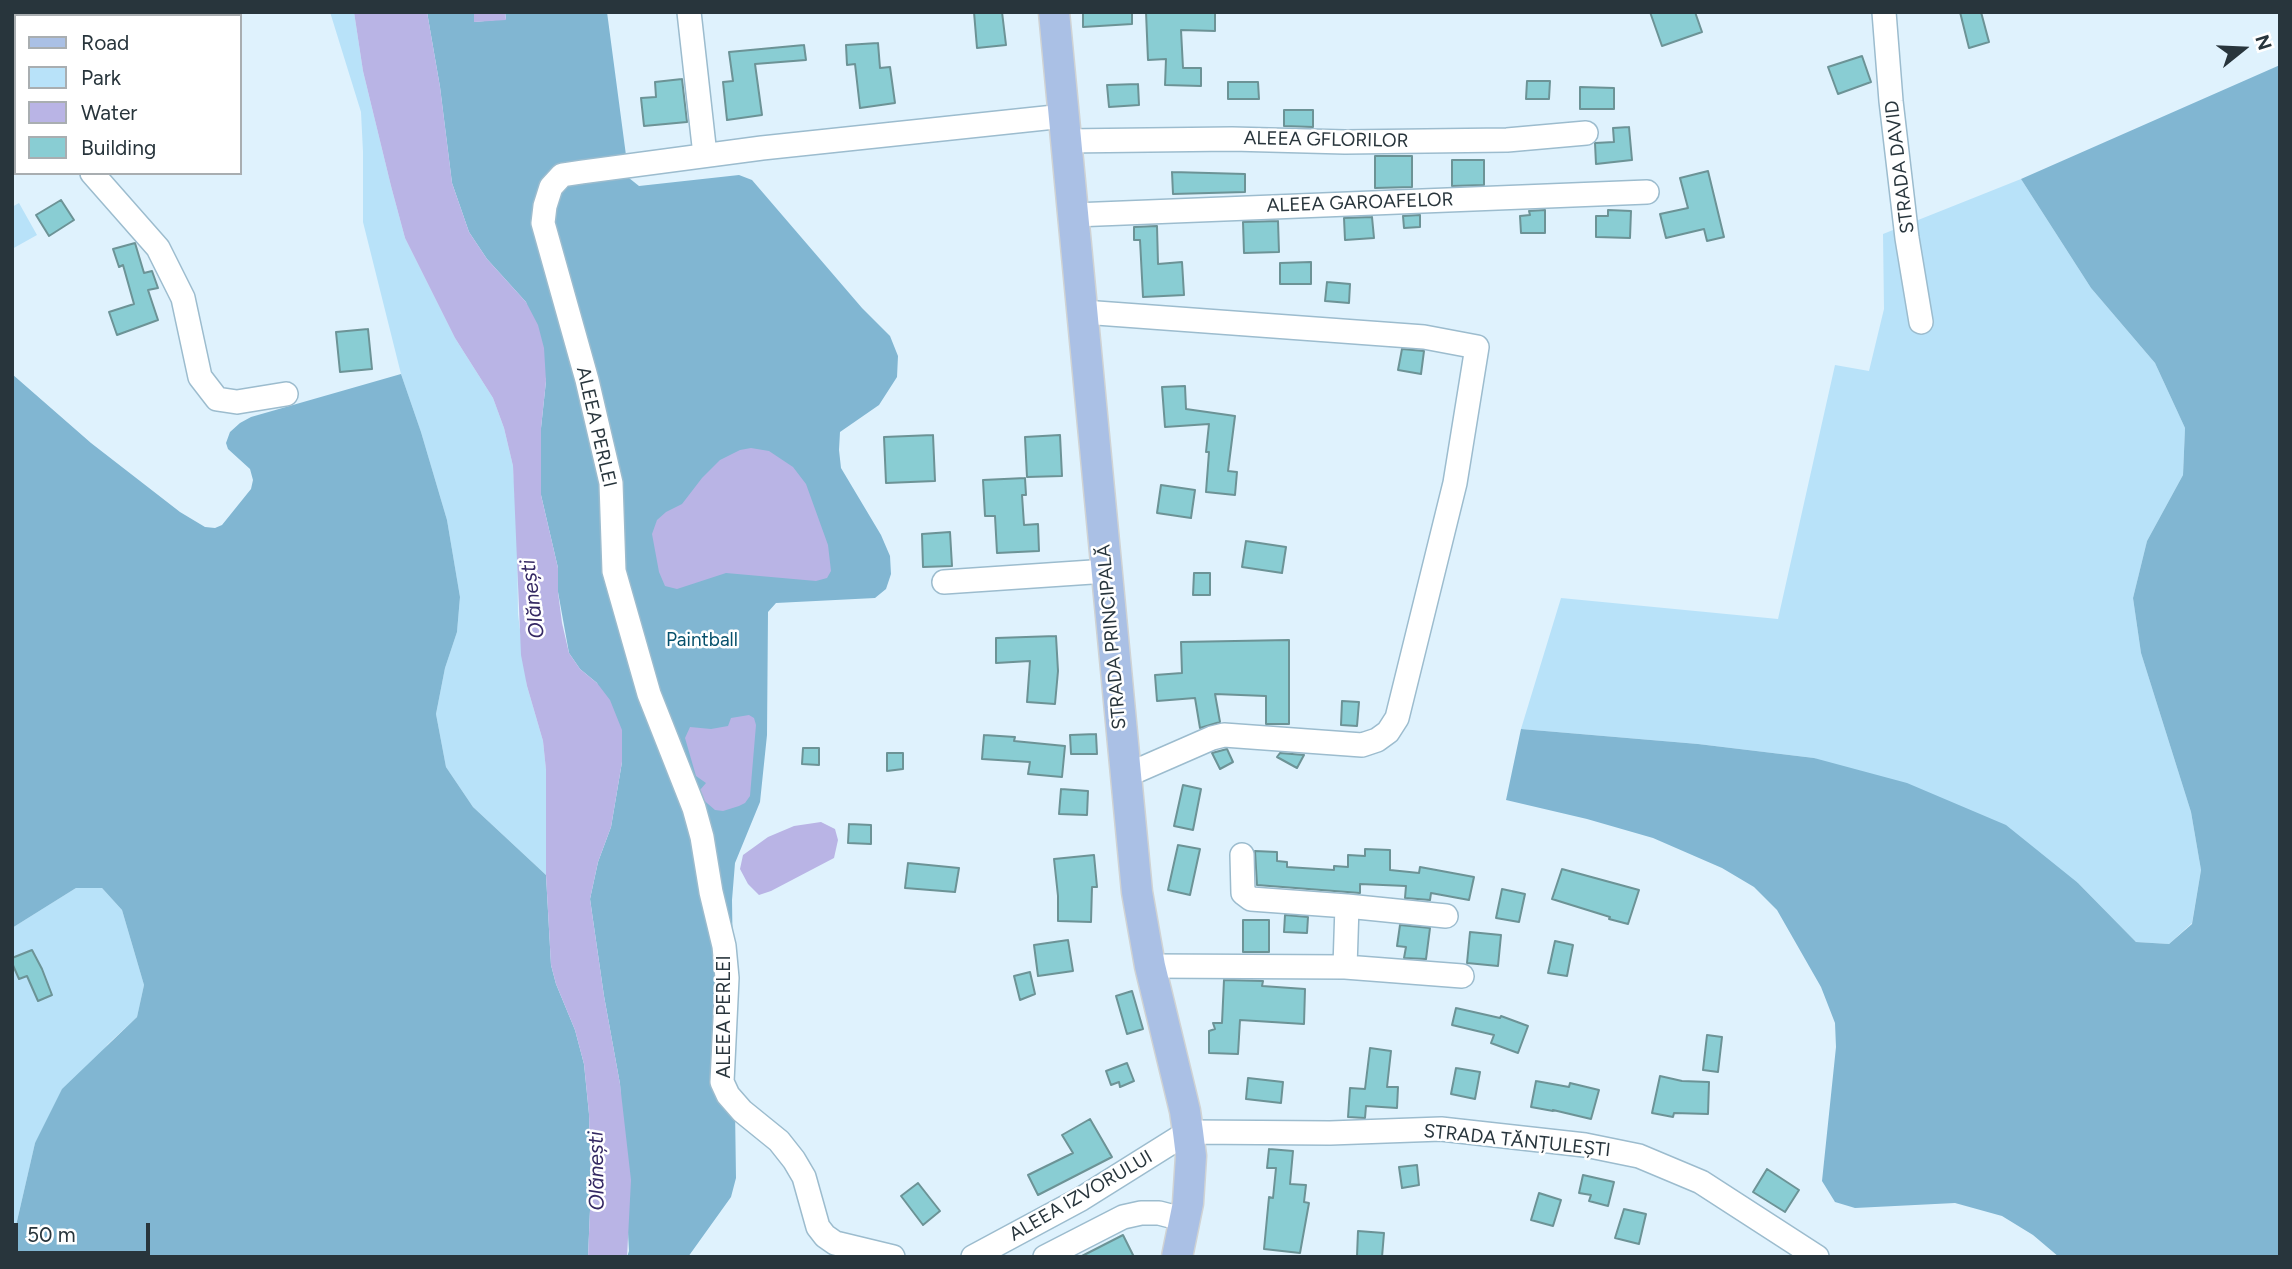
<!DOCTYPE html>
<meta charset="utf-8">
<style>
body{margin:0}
#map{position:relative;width:2292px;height:1269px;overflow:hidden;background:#dff2fd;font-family:Figtree,sans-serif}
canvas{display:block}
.frame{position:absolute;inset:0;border:14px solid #28353c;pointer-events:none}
.legend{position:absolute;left:14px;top:14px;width:228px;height:161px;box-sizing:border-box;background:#fff;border:2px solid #a9aeb1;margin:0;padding:9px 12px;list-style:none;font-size:21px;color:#28353c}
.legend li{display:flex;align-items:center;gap:14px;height:35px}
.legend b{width:35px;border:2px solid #a9aeb1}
.north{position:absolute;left:2208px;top:14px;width:70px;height:70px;-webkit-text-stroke:5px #fff;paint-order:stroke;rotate:72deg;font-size:19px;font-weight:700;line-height:28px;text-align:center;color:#28353c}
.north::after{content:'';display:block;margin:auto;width:24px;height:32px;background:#28353c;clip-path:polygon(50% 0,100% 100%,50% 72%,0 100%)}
.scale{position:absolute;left:14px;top:1223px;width:136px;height:32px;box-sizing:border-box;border:4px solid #28353c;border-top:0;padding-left:9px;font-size:21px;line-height:24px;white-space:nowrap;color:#28353c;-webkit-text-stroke:5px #fff;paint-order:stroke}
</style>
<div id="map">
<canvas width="2292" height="1269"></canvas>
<div class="frame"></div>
<ul class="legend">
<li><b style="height:9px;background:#aac0e5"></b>Road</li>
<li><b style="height:19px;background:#b8e2f9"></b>Park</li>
<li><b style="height:19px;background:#b9b4e5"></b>Water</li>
<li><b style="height:19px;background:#89cdd3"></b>Building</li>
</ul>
<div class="north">N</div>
<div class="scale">50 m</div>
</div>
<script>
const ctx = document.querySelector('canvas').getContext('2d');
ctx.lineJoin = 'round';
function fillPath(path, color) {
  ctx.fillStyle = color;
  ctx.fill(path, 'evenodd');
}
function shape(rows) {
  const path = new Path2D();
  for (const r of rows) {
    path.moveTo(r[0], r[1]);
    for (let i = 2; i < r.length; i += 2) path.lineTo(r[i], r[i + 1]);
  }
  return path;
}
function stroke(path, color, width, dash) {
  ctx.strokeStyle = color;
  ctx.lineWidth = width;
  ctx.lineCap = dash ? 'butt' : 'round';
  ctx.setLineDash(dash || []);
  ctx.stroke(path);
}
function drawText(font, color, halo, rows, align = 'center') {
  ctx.font = font + ' Figtree,sans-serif';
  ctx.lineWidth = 5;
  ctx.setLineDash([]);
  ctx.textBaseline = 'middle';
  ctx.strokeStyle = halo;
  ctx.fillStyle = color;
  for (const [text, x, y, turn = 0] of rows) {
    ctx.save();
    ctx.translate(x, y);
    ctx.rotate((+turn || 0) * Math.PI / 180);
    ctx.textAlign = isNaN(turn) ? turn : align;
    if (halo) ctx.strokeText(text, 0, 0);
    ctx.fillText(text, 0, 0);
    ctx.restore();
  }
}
const green = shape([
 [330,12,354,12,363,71,391,186,405,238,455,338,493,398,504,428,513,466,517,527,518,614,527,686,543,741,546,770,546,875,473,807,446,767,436,714,445,668,457,632,460,597,447,520,421,432,401,374,363,222,363,152,361,112],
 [2021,179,2091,288,2155,363,2185,428,2183,475,2147,541,2133,598,2141,653,2191,812,2201,870,2192,923,2169,944,2136,942,2078,883,1814,758,1698,744,1521,729,1561,598,1778,619,1835,365,1869,371,1884,309,1883,234],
 [19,203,37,235,12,249,12,207],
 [76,888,102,888,122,910,144,985,137,1017,108,1044,35,1143,12,1243,12,928]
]);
const forest = shape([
 [427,12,474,12,474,22,506,19,505,12,607,12,629,178,639,186,739,175,752,180,862,308,890,336,898,356,897,377,879,405,840,432,839,450,841,468,881,535,890,556,891,574,886,589,875,598,776,603,768,612,767,735,760,802,735,863,732,900,736,1178,731,1197,688,1257,627,1257,629,1251,620,1084,604,996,590,899,598,862,611,827,622,762,597,683,580,669,569,653,558,592,558,568,541,495,541,428,546,381,526,302,487,259,469,232,452,183,440,87],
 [2280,65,2280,1257,2059,1257,2033,1235,2002,1216,1955,1203,1855,1208,1835,1202,1822,1181,1836,1047,1835,1023,1821,987,1777,910,1754,887,1722,868,1653,838,1587,819,1506,800,1521,729,1698,744,1814,758,1907,783,2006,825,2078,883,2136,942,2169,944,2192,924,2201,870,2191,812,2141,653,2133,598,2147,541,2183,475,2185,428,2155,363,2091,288,2021,179],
 [12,374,91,443,180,512,205,527,215,528,222,525,251,489,253,480,250,469,228,449,226,443,230,432,240,423,251,417,401,374,421,432,447,520,460,597,457,632,445,668,436,714,446,767,473,807,546,875,551,965,556,984,575,1030,584,1064,589,1114,591,1187,588,1257,12,1257,12,1243,35,1143,62,1089,137,1017,144,985,122,910,102,888,76,888,12,928]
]);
const water = shape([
 [354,12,427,12,440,87,452,183,469,232,487,259,526,302,538,325,544,348,546,381,541,428,541,495,558,568,558,592,562,623,569,653,580,669,597,683,610,700,622,730,622,762,611,827,598,862,590,899,604,996,620,1084,631,1180,627,1257,588,1257,591,1187,589,1114,584,1064,575,1030,556,984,551,965,546,875,546,770,543,741,527,686,521,655,513,466,504,428,493,398,455,338,405,238,391,186,363,71],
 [474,12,505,12,506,20,474,22],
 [751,448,769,451,793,467,806,484,828,545,831,571,827,578,816,581,726,573,677,589,665,586,659,572,652,534,657,520,666,512,682,504,702,478,720,460,740,450],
 [749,715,754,718,756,725,750,796,745,803,739,806,723,811,715,810,700,797,700,790,706,783,696,776,685,738,690,727,711,729,728,726,731,718],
 [821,822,835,829,838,840,834,858,771,891,759,895,748,884,740,869,743,855,768,837,794,826]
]);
const building = shape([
 [974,12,1002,12,1006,45,977,48,974,12],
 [1083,12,1132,12,1132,24,1083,27,1083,12],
 [1146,12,1215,12,1215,31,1181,30,1183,68,1201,68,1201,86,1165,85,1166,59,1148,60,1146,12],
 [1650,12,1695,12,1702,32,1662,46,1650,12],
 [1960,12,1981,12,1989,42,1969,48,1960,12],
 [878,43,880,68,890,67,895,103,860,108,855,64,847,65,846,45,878,43],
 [804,45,806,60,755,64,762,115,727,120,723,82,733,81,729,52,804,45],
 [1862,56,1871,82,1838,94,1828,67,1862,56],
 [682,79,687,122,644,126,641,98,656,97,655,82,682,79],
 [1527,81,1550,81,1549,99,1526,99,1527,81],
 [1228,82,1258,82,1259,99,1228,99,1228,82],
 [1138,84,1139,105,1109,107,1107,85,1138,84],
 [1580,87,1614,88,1614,109,1580,109,1580,87],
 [1284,110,1313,110,1313,127,1284,126,1284,110],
 [1629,127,1632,160,1596,164,1595,143,1614,142,1613,128,1629,127],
 [1375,156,1412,156,1412,187,1375,188,1375,156],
 [1452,160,1484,160,1484,185,1452,186,1452,160],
 [1708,171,1724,237,1707,241,1704,229,1666,238,1660,214,1688,208,1680,178,1708,171],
 [1172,172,1245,174,1245,192,1173,194,1172,172],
 [61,200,74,220,49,236,36,215,61,200],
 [1545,210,1545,233,1521,233,1520,216,1530,215,1529,211,1545,210],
 [1608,210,1631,211,1630,238,1596,237,1596,216,1608,216,1608,210],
 [1420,215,1420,227,1404,228,1403,216,1420,215],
 [1372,217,1374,238,1345,240,1344,218,1372,217],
 [1278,221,1279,252,1244,253,1243,222,1278,221],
 [1157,226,1158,264,1182,262,1184,295,1143,297,1140,240,1134,240,1134,227,1157,226],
 [135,243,144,273,152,271,158,288,148,290,158,320,117,335,109,312,134,304,123,265,119,267,113,249,135,243],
 [1311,262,1311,284,1280,284,1280,263,1311,262],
 [1327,282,1350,284,1349,303,1325,301,1327,282],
 [368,329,372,369,340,372,336,332,368,329],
 [1402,349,1424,351,1421,374,1398,370,1402,349],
 [1185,386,1186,409,1235,416,1228,471,1237,472,1235,495,1206,492,1209,452,1206,452,1209,424,1165,427,1162,387,1185,386],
 [933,435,935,481,886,483,884,437,933,435],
 [1060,435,1062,476,1027,477,1025,437,1060,435],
 [1025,478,1026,495,1022,495,1024,525,1038,524,1039,551,997,553,995,516,985,516,983,480,1025,478],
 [1161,485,1195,490,1191,518,1157,513,1161,485],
 [950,532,952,566,923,567,922,534,950,532],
 [1246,541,1286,547,1282,573,1242,567,1246,541],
 [1194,573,1210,573,1210,595,1193,595,1194,573],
 [1056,636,1058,671,1055,704,1027,702,1030,661,996,663,996,638,1056,636],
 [1289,640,1289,724,1266,724,1266,696,1215,694,1220,722,1200,728,1195,698,1157,701,1155,675,1182,673,1181,642,1289,640],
 [1342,701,1359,702,1357,726,1341,725,1342,701],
 [1096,734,1097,754,1071,754,1070,735,1096,734],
 [984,735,1015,737,1014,741,1065,746,1062,777,1028,774,1030,762,982,759,984,735],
 [803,748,819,748,819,765,802,764,803,748],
 [1227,749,1233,762,1220,769,1212,753,1227,749],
 [887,753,903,753,903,769,887,771,887,753],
 [1280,753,1304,755,1297,768,1277,757,1280,753],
 [1183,785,1201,789,1193,830,1174,826,1183,785],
 [1061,789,1088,791,1087,815,1059,814,1061,789],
 [849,824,871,825,871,844,848,843,849,824],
 [1178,845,1200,849,1190,895,1168,890,1178,845],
 [1365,849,1390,850,1390,870,1419,873,1420,867,1474,877,1469,900,1431,893,1430,900,1405,898,1406,886,1360,884,1360,893,1257,885,1255,851,1277,852,1277,861,1287,862,1287,867,1334,870,1334,866,1348,867,1348,855,1365,856,1365,849],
 [1094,855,1097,887,1092,887,1091,922,1058,921,1058,896,1054,859,1094,855],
 [908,863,959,868,955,892,905,888,908,863],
 [1562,869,1639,890,1628,924,1609,919,1610,917,1552,899,1562,869],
 [1502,889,1525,894,1519,922,1496,918,1502,889],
 [1285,915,1308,917,1307,933,1284,932,1285,915],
 [1243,920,1269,920,1269,952,1243,952,1243,920],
 [1400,925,1430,928,1426,959,1404,958,1406,947,1397,946,1400,925],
 [1470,932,1501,935,1498,966,1467,963,1470,932],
 [1068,940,1073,971,1038,976,1034,945,1068,940],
 [1555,941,1573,945,1567,976,1548,973,1555,941],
 [32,950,42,969,52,995,38,1001,27,976,19,979,12,963,12,958,32,950],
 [1030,972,1035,994,1020,1000,1014,976,1030,972],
 [1224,980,1263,981,1262,986,1305,989,1304,1024,1240,1020,1238,1054,1209,1053,1209,1031,1215,1029,1213,1023,1222,1023,1224,980],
 [1132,991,1143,1029,1127,1034,1116,996,1132,991],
 [1456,1008,1500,1018,1501,1016,1528,1026,1518,1053,1491,1043,1494,1035,1452,1025,1456,1008],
 [1707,1035,1722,1037,1718,1072,1703,1070,1707,1035],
 [1370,1048,1391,1051,1387,1087,1398,1087,1397,1108,1366,1106,1365,1118,1348,1117,1350,1088,1365,1089,1370,1048],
 [1127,1063,1134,1081,1120,1087,1119,1082,1111,1085,1106,1071,1127,1063],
 [1456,1068,1480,1072,1475,1099,1451,1094,1456,1068],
 [1660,1076,1682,1081,1709,1082,1708,1114,1674,1113,1673,1117,1652,1113,1660,1076],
 [1248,1078,1283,1082,1281,1103,1246,1099,1248,1078],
 [1536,1081,1569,1087,1570,1083,1599,1090,1591,1119,1553,1110,1553,1111,1531,1107,1536,1081],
 [1090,1119,1112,1157,1038,1195,1028,1175,1073,1153,1062,1135,1090,1119],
 [1269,1149,1293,1151,1290,1184,1306,1185,1304,1202,1309,1203,1300,1253,1264,1249,1269,1197,1273,1198,1276,1168,1267,1168,1269,1149],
 [1417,1165,1419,1185,1402,1188,1399,1167,1417,1165],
 [1767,1169,1799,1190,1785,1212,1753,1192,1767,1169],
 [1583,1175,1614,1182,1608,1206,1589,1201,1591,1195,1579,1193,1583,1175],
 [918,1183,940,1211,923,1225,901,1196,918,1183],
 [1539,1193,1561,1200,1553,1226,1531,1220,1539,1193],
 [1624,1209,1646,1214,1639,1244,1615,1238,1624,1209],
 [1358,1231,1384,1233,1382,1257,1357,1256,1358,1231],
 [1123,1235,1134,1257,1080,1257,1123,1235]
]);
const minor = shape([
 [689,12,705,155],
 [1884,12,1891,101,1907,238,1921,322],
 [128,16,131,12],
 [12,41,16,46],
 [1066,141,1232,139,1345,142,1507,140,1586,133],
 [92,173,158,248,183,298,200,377,217,399,237,402,286,394],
 [1074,215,1647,192],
 [1083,312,1424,337,1477,347,1455,483,1397,718,1388,732,1377,740,1362,745,1224,735,1212,738,1125,776],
 [944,582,1107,571],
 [1242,855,1243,893,1251,899,1347,906,1446,916],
 [1150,966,1345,967,1462,976],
 [1345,967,1347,906],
 [893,1257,835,1243,825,1236,818,1227,804,1177,794,1160,779,1141,742,1111,728,1095,722,1082,727,978,724,946,711,892,702,837,694,808,649,694,614,571,611,483,587,380,543,223,545,206,551,187,562,175,582,172,762,148,1064,116],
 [973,1257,1081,1199,1188,1132,1330,1133,1441,1129,1585,1145,1639,1156,1701,1182,1817,1257],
 [1045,1257,1123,1217,1141,1213,1159,1213,1186,1220]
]);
const major = shape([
 [1054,12,1137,892,1150,966,1185,1111,1188,1132,1191,1156,1188,1203,1177,1257]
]);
const streetNames = [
 ["ALEEA GFLORILOR",1326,140,1],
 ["STRADA DAVID",1900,167,-97],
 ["ALEEA GAROAFELOR",1360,203,-2],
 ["ALEEA PERLEI",596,427,77],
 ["STRADA PRINCIPALĂ",1112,637,-95],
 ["ALEEA PERLEI",724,1017,-90],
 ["STRADA TĂNȚULEȘTI",1517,1141,6],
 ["ALEEA IZVORULUI",1081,1196,-30]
];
const parkNames = [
 ["Paintball",702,640]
];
const waterNames = [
 ["Olănești",533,599,-97],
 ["Olănești",597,1171,-91]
];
fillPath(green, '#b8e2f9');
fillPath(forest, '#81b6d2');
fillPath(water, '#b9b4e5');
fillPath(building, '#89cdd3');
stroke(building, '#6c9396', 2);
stroke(minor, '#9cbcce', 26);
stroke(major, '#d0d3d4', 33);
stroke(minor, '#fff', 23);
stroke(major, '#aac0e5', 30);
drawText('19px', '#28353c', '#fff', streetNames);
drawText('19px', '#06506c', '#fff', parkNames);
drawText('italic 21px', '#342863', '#fff', waterNames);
</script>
